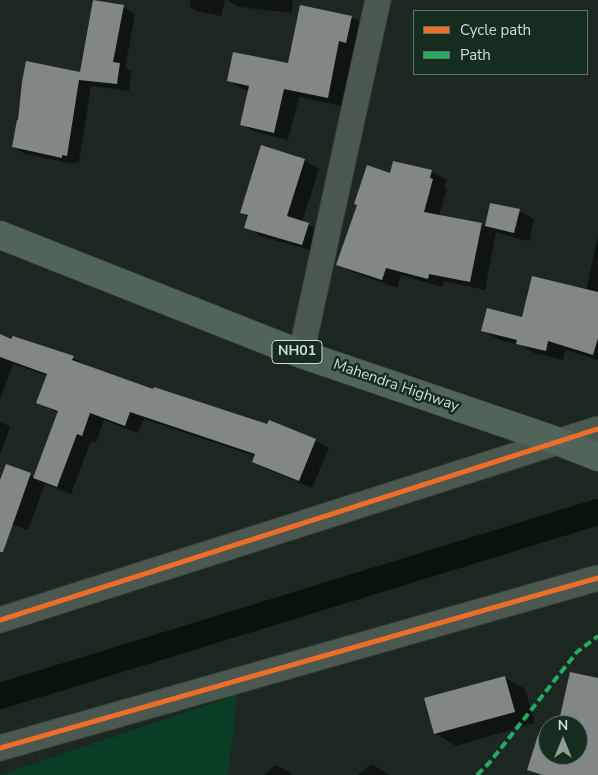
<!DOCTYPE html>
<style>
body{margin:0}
#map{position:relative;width:598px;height:775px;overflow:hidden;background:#1b2720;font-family:"Nunito Sans",sans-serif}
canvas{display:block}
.legend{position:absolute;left:413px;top:10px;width:175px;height:65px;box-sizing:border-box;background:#162c1f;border:1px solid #617368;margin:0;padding:6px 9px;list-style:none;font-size:15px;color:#d1ded5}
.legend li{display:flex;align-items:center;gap:10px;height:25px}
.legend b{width:25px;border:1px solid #617368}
.north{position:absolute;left:538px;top:715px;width:50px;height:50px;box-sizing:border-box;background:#162c1f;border:1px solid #617368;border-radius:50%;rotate:0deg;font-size:14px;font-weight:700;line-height:20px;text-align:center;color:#d1ded5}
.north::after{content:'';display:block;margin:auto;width:18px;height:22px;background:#919e96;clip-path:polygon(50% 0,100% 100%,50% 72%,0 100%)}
</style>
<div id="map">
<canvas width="598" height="775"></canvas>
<ul class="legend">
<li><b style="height:6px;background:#ee6e29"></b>Cycle path</li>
<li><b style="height:6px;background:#26ab63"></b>Path</li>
</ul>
<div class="north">N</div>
</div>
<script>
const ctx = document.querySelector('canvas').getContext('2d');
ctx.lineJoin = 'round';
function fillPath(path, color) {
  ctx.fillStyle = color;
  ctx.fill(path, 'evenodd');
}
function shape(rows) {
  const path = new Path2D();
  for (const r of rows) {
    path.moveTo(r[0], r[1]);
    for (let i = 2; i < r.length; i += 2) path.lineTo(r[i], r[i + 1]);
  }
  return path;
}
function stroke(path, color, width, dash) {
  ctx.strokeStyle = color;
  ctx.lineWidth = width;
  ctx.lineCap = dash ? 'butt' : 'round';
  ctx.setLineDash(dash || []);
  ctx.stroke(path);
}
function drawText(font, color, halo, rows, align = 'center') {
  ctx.font = font + ' "Nunito Sans",sans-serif';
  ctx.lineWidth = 5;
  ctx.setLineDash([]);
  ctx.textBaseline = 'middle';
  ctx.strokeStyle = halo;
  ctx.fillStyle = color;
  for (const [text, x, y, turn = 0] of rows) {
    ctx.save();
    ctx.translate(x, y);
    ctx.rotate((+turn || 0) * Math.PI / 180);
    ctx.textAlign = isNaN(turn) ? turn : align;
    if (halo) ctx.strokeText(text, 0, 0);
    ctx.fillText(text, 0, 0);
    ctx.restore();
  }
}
const green = shape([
 [237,695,228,775,0,775]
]);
const shadow = shape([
 [191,0,225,0,221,16,197,11,190,7],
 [227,0,293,0,292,13,240,7],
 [123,7,135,14,125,68,131,71,129,91,91,86,79,162,75,162,74,164,26,154,13,147,81,73],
 [351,17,366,25,360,50,354,49,343,106,299,97,288,140,256,132,241,124,249,90,243,89,228,81,289,65],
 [304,160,319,169,302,222,323,232,317,252,260,236,246,227,249,217,241,212],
 [393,163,432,172,447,180,444,187,447,188,439,216,481,224,486,227,491,204,519,211,534,219,529,241,501,234,496,232,485,290,444,281,442,287,401,275,397,288,353,272,338,264,391,175],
 [598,236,598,360,565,350,563,360,534,353,523,346,500,340,483,331,523,318,586,290],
 [0,336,73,358,87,365,154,391,315,440,329,448,312,488,267,469,253,461,255,456,144,419,138,433,104,420,96,443,91,441,71,494,45,484,28,530,4,521,0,518,0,483,6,466,35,477,58,413,37,402,47,376,13,364,0,400],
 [0,421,10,427,0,455],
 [504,677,525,689,535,723,456,746,435,733],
 [371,764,390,775,358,775],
 [276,765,291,773,292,775,264,775]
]);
const canal = shape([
 [0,696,598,512]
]);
const building = shape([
 [93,0,124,5,113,62,120,63,117,84,79,80,67,156,62,155,62,158,12,147,17,120,18,120,22,82,26,61,80,72],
 [300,5,352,16,346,43,339,41,328,98,284,89,274,133,240,125,249,86,227,81,233,52,288,63],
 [261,145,305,159,287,216,309,223,302,245,244,228,248,215,240,213],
 [393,161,432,170,430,178,433,179,424,212,482,223,470,282,429,274,428,279,386,268,382,280,336,265,357,205,354,204,367,165,390,173],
 [490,203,520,209,514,233,485,226],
 [532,276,598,292,598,338,593,355,548,341,546,351,516,344,517,340,481,331,487,308,522,317],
 [0,334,11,339,13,336,74,356,72,360,153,389,154,387,267,424,269,420,316,439,299,481,252,462,255,454,130,412,125,426,90,413,82,436,77,434,57,487,33,478,58,411,36,403,47,374,0,357],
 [6,464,31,473,3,552,0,552,0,480],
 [570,672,598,678,598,775,543,775,527,770,538,735,548,738,548,755,578,755,578,725,558,725],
 [505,676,515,712,434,734,424,698]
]);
const minor = shape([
 [301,354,378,0],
 [0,620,598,429],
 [0,748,598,578]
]);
const trunk = shape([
 [0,235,301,354,557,441,598,457]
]);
const quiet = shape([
 [477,775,490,762,577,652,598,636]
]);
const cycleway = shape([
 [0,620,598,429],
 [0,748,598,578]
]);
const shields = [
 [297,352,50]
];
const shieldNames = [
 ["NH01",297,352]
];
const streetNames = [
 ["Mahendra Highway",396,386,19]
];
fillPath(green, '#0b3d24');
fillPath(shadow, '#0007');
stroke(canal, '#07130b', 26);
fillPath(building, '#818687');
stroke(minor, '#39433d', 27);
stroke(trunk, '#39433d', 29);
stroke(minor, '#4b5850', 25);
stroke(trunk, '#516459', 28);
stroke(quiet, '#26ab63', 4, [8, 4]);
stroke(cycleway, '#ee6e29', 5);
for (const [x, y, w] of shields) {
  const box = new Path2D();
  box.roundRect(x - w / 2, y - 11.5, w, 23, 4);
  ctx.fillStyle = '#162c1f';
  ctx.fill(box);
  stroke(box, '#d1ded5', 1);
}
drawText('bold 14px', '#d1ded5', null, shieldNames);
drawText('15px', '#d1ded5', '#162c1f', streetNames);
</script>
